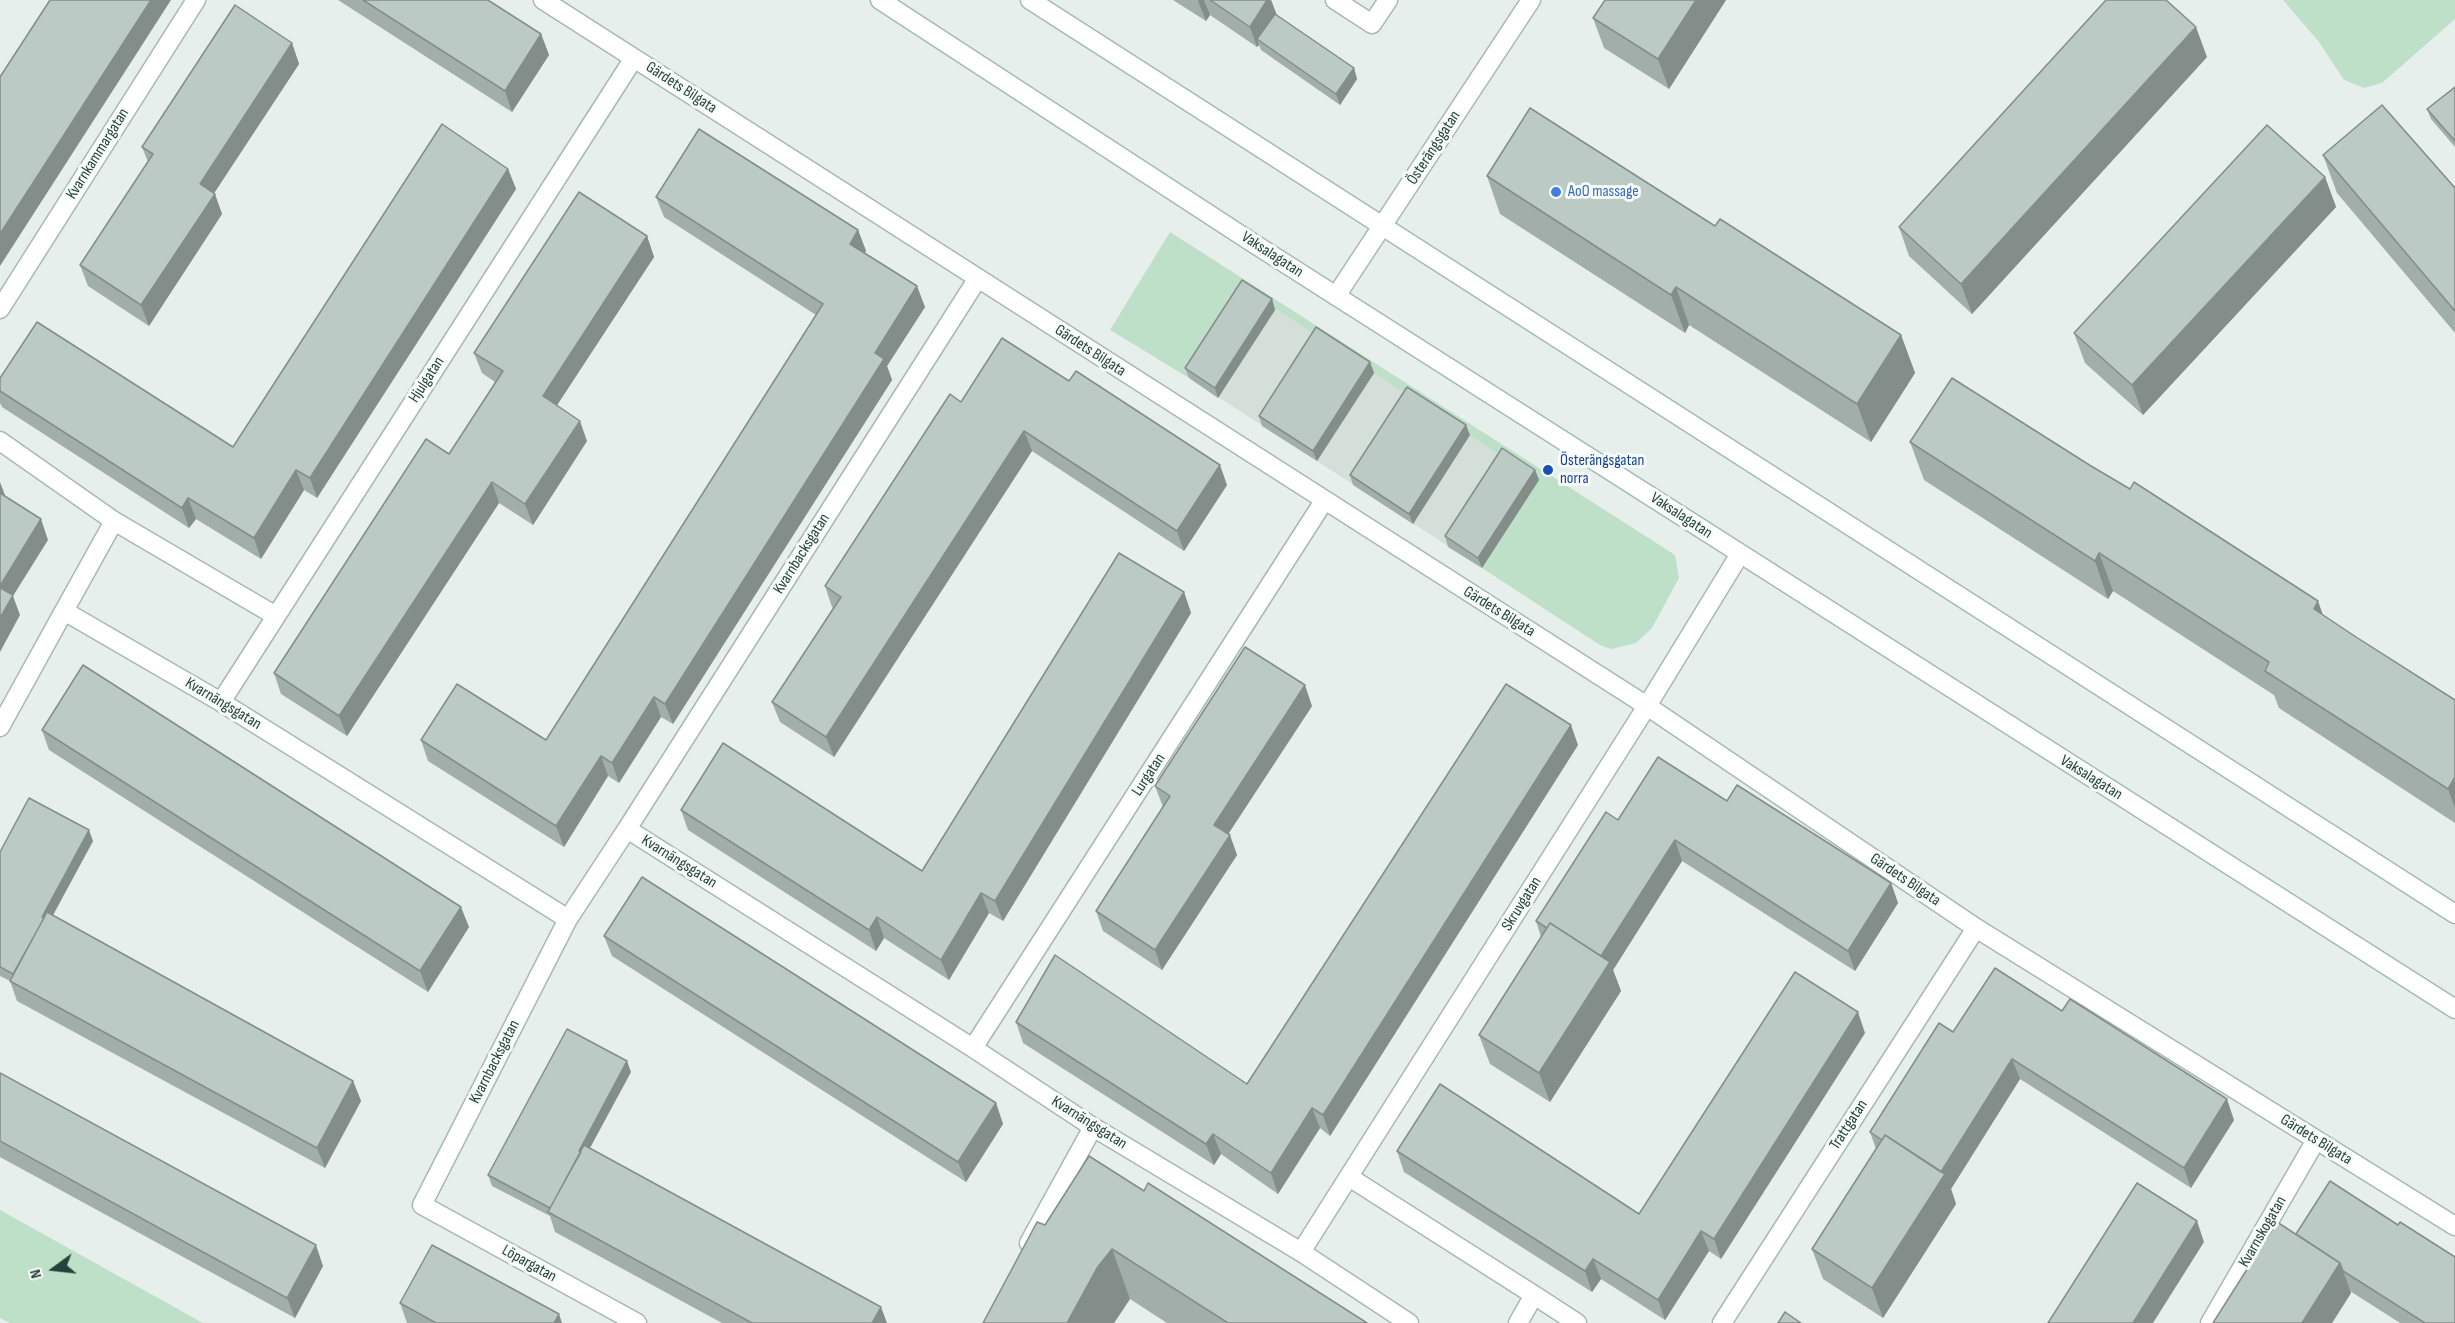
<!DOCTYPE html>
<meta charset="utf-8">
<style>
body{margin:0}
#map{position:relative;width:2455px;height:1323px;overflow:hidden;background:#e6efeb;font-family:"Sofia Sans Condensed",sans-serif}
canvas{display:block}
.north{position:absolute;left:24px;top:1239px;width:60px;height:60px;-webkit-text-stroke:4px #f7fbf9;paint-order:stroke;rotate:255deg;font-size:16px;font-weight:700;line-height:24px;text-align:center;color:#24423a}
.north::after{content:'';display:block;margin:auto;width:21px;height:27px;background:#24423a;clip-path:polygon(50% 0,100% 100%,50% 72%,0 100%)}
</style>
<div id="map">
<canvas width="2455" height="1323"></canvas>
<div class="north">N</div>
</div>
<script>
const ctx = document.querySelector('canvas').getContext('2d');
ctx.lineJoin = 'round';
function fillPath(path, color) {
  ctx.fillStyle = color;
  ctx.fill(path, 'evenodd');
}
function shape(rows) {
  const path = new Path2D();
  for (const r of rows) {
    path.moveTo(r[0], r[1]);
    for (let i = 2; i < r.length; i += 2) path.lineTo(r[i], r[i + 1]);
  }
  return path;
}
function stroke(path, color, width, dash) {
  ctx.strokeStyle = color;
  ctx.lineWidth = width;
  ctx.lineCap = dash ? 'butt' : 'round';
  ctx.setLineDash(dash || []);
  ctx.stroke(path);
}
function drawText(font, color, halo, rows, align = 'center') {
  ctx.font = font + ' "Sofia Sans Condensed",sans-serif';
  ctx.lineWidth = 6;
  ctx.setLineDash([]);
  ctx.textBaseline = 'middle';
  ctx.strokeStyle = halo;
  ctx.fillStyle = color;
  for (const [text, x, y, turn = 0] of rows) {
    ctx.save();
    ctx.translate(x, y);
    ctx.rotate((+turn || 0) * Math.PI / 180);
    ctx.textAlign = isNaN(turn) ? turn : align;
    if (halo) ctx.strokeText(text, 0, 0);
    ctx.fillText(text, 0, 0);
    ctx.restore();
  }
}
const built = shape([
 [1246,290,1539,480,1482,568,1189,378]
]);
const green = shape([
 [2283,0,2455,0,2455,19,2382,83,2364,88,2344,80,2319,42],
 [1170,232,1675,555,1679,578,1652,628,1636,643,1611,649,1600,645,1482,568,1538,480,1246,290,1189,378,1110,330],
 [0,1210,203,1323,10,1323,0,1318]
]);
const minor = shape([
 [543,0,1647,706,1976,928,2455,1226],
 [1335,0,1372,24,1388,0],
 [1336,296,1531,0],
 [0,309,196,0],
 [0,441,114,521,64,611,221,702,568,919,627,829,973,1048,1093,1127,1301,1252,1409,1323],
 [114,521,276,616],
 [221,702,634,58],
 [0,727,64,611],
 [627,829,978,278],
 [568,919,422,1205,637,1323],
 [973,1048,1324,501],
 [1349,1177,1534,1295],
 [1029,1243,1093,1127],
 [1301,1252,1647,706,1740,554],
 [1518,1323,1534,1295,1577,1323],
 [1722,1323,1976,928],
 [2210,1323,2316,1140]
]);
const secondary = shape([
 [880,0,1253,243,2455,1009],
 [1030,0,2455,914]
]);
const wall = shape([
 [338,0,488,0,541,34,549,55,512,112],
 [1173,0,1271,0,1277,15,1354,68,1357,79,1340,105,1261,50,1259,45,1257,47,1210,15,1206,21],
 [1605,0,1726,0,1669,89,1604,48,1593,18],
 [292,43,299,64,214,193,222,214,149,326,88,286,80,265,148,162,142,147],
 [2207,57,1972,314,1909,256,1899,227],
 [2455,87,2455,147,2431,119,2427,109],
 [2323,155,2455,188,2455,333,2337,193],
 [508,169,516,189,317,498,304,490,261,559,196,519,189,528,2,407,0,403,0,378,233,447],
 [1487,176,1715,226,1901,335,1915,373,1871,442,1689,325,1685,333,1500,214],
 [2325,177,2336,207,2143,415,2085,363,2074,333],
 [656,197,858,230,866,251,864,253,925,307,887,366,892,380,673,724,661,717,619,783,608,776,564,847,428,761,421,740,546,740,816,315,664,217],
 [647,236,654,257,557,405,587,441,533,525,499,503,347,736,281,694,274,673,449,454,495,382,482,373,474,353],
 [1272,299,1275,310,1218,398,1189,378,1185,368],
 [1370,362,1374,373,1317,461,1262,426,1259,416],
 [961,402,1227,485,1184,551,1032,451,834,757,780,722,772,702,833,608,832,607,825,586],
 [1470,435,1413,524,1353,485,1350,475],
 [1910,442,2323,615,2356,637,2455,700,2455,823,2279,708,2274,695,2113,591,2108,599,1924,480],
 [1535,470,1539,480,1482,568,1448,547,1445,536],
 [1184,592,1191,613,1003,921,989,913,949,980,884,938,876,951,688,830,681,810,922,871],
 [1312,706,1228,834,1237,855,1162,970,1103,931,1096,911,1163,807,1155,786],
 [42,730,469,927,428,992,49,750],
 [1578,745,1330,1136,1320,1128,1278,1194,1221,1154,1214,1165,1023,1043,1016,1022,1247,1084],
 [1727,801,1891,883,1898,903,1855,971,1682,861,1613,970,1621,991,1550,1102,1490,1064,1479,1035,1541,937,1536,921,1618,820],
 [93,841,53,915,353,1081,361,1101,325,1168,17,1001,10,981,0,976,0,852],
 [604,936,996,1103,1003,1124,966,1182,612,956],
 [2062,1011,2234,1120,2191,1188,2020,1079,1951,1189,1956,1204,1883,1318,1823,1279,1812,1249,1876,1149,1870,1132,1953,1032],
 [1865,1033,1721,1259,1709,1251,1665,1320,1601,1279,1592,1292,1404,1172,1397,1151,1639,1214],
 [631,1072,589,1148,887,1323,722,1323,555,1232,550,1216,492,1186,488,1175],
 [0,1073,323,1266,295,1318,0,1157],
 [1144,1191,1367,1323,1167,1323,1130,1299,1114,1323,983,1323,1045,1225],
 [2296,1234,2455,1323,2400,1323,2350,1291,2351,1293,2332,1323,2213,1323],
 [400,1303,562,1323,407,1323]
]);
const shadedWall = shape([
 [151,0,171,0,0,266,0,234],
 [1199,0,1204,0,1210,15,1206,21,1198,1],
 [1267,0,1271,0,1277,16,1257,39,1259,45,1257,47,1250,27],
 [1696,0,1726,0,1669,89,1658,59],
 [2196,27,2207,57,1972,314,1961,284],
 [541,34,549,55,512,112,505,91],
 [292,43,299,64,207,204,200,184],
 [1354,68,1357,79,1340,105,1336,94],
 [508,169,516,189,317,498,310,478],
 [2325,177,2336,207,2143,415,2132,385],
 [215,194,222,214,149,326,141,305],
 [858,230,866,251,857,264,850,244],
 [647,236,654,257,550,416,543,396],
 [917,286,925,307,887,366,892,380,673,724,665,704,875,353],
 [1676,287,1689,325,1685,333,1671,295],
 [1272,299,1275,310,1218,398,1215,388],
 [1901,335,1915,373,1871,442,1857,404],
 [1370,362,1374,373,1317,461,1313,451],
 [580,421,587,441,533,525,525,504],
 [1466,425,1470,435,1413,524,1409,514],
 [1024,431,1032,451,834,757,826,737],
 [1220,465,1227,485,1184,551,1177,531],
 [296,470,304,490,261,559,254,538],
 [1535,470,1539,480,1482,568,1478,558],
 [0,482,6,498,0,508],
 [492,482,499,503,347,736,339,716],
 [188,498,196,519,189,528,182,508],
 [41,519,48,540,13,596,20,615,0,652,0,586],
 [2099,553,2113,591,2108,599,2095,561],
 [1184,592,1191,613,1003,921,995,901],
 [2318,601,2331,638,2314,609],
 [1305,685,1312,706,1221,845,1214,825],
 [654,697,661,717,619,783,612,763],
 [1571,725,1578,745,1330,1136,1323,1115],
 [601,756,608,776,564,847,556,826],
 [2455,777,2455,808,2448,789],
 [89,830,93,841,46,928,42,917],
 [1230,835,1237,855,1162,970,1155,950],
 [1675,840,1682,861,1613,970,1621,991,1550,1102,1539,1073,1598,961],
 [1891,883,1898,903,1855,971,1848,951],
 [981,893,989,913,949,980,941,960],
 [461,907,469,927,428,992,420,971],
 [877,917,884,938,876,951,869,930],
 [1858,1012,1865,1033,1721,1259,1714,1239],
 [2012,1059,2020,1079,1951,1189,1956,1204,1883,1318,1872,1288,1938,1176],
 [627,1061,631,1072,583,1161,579,1151],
 [353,1081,361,1101,325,1168,317,1148],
 [2227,1099,2234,1120,2191,1188,2184,1168],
 [996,1103,1003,1124,966,1182,958,1162],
 [1312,1108,1320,1128,1278,1194,1271,1173],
 [1213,1134,1221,1154,1214,1165,1206,1144],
 [2197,1221,2204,1242,2153,1323,2133,1323],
 [1701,1231,1709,1251,1665,1320,1658,1300],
 [316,1245,323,1266,295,1318,287,1298],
 [1112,1249,1130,1299,1114,1323,1067,1323,1097,1268],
 [1593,1259,1601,1279,1592,1292,1585,1271],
 [2340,1263,2351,1293,2332,1323,2302,1323],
 [881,1307,887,1323,872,1323],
 [559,1314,562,1323,554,1323]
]);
const building = shape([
 [50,0,151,0,0,234,0,77,50,0],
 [363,0,488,0,541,34,505,91,363,0],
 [1210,0,1267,0,1250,27,1210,0],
 [1605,0,1696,0,1658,59,1593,18,1605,0],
 [2106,0,2166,0,2196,27,1961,284,1899,227,2106,0],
 [235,5,292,43,200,184,215,194,141,305,80,265,153,154,142,147,235,5],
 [1275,14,1354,68,1336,94,1257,39,1275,14],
 [2455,87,2455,141,2427,109,2455,87],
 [2382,105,2455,188,2455,311,2323,155,2382,105],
 [1530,108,1715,226,1720,219,1901,335,1857,404,1676,287,1671,295,1487,176,1530,108],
 [442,124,508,169,310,478,296,470,254,538,188,498,182,508,0,391,0,378,37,322,233,447,442,124],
 [2267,125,2325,177,2132,385,2074,333,2267,125],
 [699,129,858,230,850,244,917,286,875,353,884,359,665,704,654,697,612,763,601,756,556,826,421,740,457,684,546,740,823,304,656,197,699,129],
 [579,192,647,236,543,396,580,421,525,504,492,482,339,716,274,673,426,439,449,454,503,371,474,353,579,192],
 [1242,280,1272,299,1215,388,1185,368,1242,280],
 [1316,327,1370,362,1313,451,1259,416,1316,327],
 [1002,338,1069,381,1076,371,1220,465,1177,531,1024,431,826,737,772,702,841,597,825,586,950,394,961,402,1002,338],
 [1952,378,2091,466,2130,489,2134,482,2318,601,2314,609,2356,637,2455,700,2455,777,2448,789,2265,671,2269,662,2099,553,2095,561,1910,442,1952,378],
 [1407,387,1466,425,1409,514,1350,475,1407,387],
 [1502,448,1535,470,1478,558,1445,536,1502,448],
 [0,493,41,519,0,586,0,493],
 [1119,553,1184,592,995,901,981,893,941,960,877,917,869,930,681,810,723,743,922,871,1119,553],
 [0,588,13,595,0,618,0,588],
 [1245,647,1305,685,1214,825,1230,835,1155,950,1096,911,1170,796,1155,786,1245,647],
 [83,665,461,907,420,971,42,730,83,665],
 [1506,684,1571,725,1323,1115,1312,1108,1271,1173,1213,1134,1206,1144,1016,1022,1055,955,1247,1084,1506,684],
 [1658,757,1727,801,1737,785,1891,883,1848,951,1675,840,1601,956,1550,923,1547,928,1536,921,1606,812,1618,820,1658,757],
 [29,798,89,830,42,917,44,918,13,974,0,967,0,852,29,798],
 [642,877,996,1103,958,1162,604,936,642,877],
 [47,912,353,1081,317,1148,10,981,47,912],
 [1550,923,1610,962,1539,1073,1479,1035,1550,923],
 [1995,968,2062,1011,2070,999,2227,1099,2184,1168,2012,1059,1941,1172,1885,1135,1882,1140,1870,1132,1939,1023,1953,1032,1995,968],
 [1795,972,1858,1012,1714,1239,1701,1231,1658,1300,1593,1259,1585,1271,1397,1151,1440,1084,1639,1214,1795,972],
 [567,1029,627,1061,579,1151,581,1152,550,1208,488,1175,567,1029],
 [0,1073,316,1245,287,1298,0,1141,0,1073],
 [1885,1135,1945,1174,1872,1288,1812,1249,1885,1135],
 [584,1145,881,1307,872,1323,752,1323,548,1212,584,1145],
 [1089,1156,1144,1191,1148,1183,1367,1323,1228,1323,1112,1249,1097,1268,1067,1323,983,1323,1037,1222,1045,1225,1089,1156],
 [2330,1181,2398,1225,2400,1222,2455,1257,2455,1323,2425,1323,2343,1271,2340,1263,2296,1234,2330,1181],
 [2137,1183,2197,1221,2133,1323,2048,1323,2137,1183],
 [2277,1222,2340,1263,2302,1323,2213,1323,2277,1222],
 [432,1245,559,1314,554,1323,436,1323,400,1303,432,1245],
 [1785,1312,1801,1323,1778,1323,1785,1312]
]);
const markers = [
 [1556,192,6,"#3f7fe0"],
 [1548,470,6,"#1a4fb4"]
];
const streetNames = [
 ["Gärdets Bilgata",681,88,33],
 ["Österängsgatan",1434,148,-57],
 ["Kvarnkammargatan",98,154,-58],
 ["Vaksalagatan",1272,255,33],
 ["Gärdets Bilgata",1090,351,33],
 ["Hjulgatan",427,380,-57],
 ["Vaksalagatan",1681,516,33],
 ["Kvarnbacksgatan",802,554,-58],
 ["Gärdets Bilgata",1499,612,32],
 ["Kvarnängsgatan",223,704,31],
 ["Lurgatan",1149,775,-57],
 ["Vaksalagatan",2091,778,32],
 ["Kvarnängsgatan",679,862,32],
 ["Gärdets Bilgata",1905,880,34],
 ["Skruvgatan",1522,904,-58],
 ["Kvarnbacksgatan",495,1062,-63],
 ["Kvarnängsgatan",1089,1123,32],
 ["Trattgatan",1849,1125,-57],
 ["Gärdets Bilgata",2316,1140,32],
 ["Kvarnskogatan",2263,1232,-60],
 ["Löpargatan",529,1264,29]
];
const shopNames = [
 ["AoO massage",1568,192]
];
const transitNames = [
 ["Österängsgatan",1560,461],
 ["norra",1560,479]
];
fillPath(built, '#d4dfda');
fillPath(green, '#bfe0c8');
stroke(minor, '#a8b8b2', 21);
stroke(secondary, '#a4bbb3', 21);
stroke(minor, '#fff', 18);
stroke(secondary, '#fff', 18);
fillPath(wall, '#a1aea9');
fillPath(shadedWall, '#838d89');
fillPath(building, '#bbcac4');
stroke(building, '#838d89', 1.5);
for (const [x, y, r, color] of markers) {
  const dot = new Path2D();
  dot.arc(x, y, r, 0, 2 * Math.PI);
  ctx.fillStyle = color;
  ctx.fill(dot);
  stroke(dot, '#f7fbf9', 2);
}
drawText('16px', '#24423a', '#f7fbf9', streetNames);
drawText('16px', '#366cbe', '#f7fbf9', shopNames, 'left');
drawText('16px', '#164399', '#f7fbf9', transitNames, 'left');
</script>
